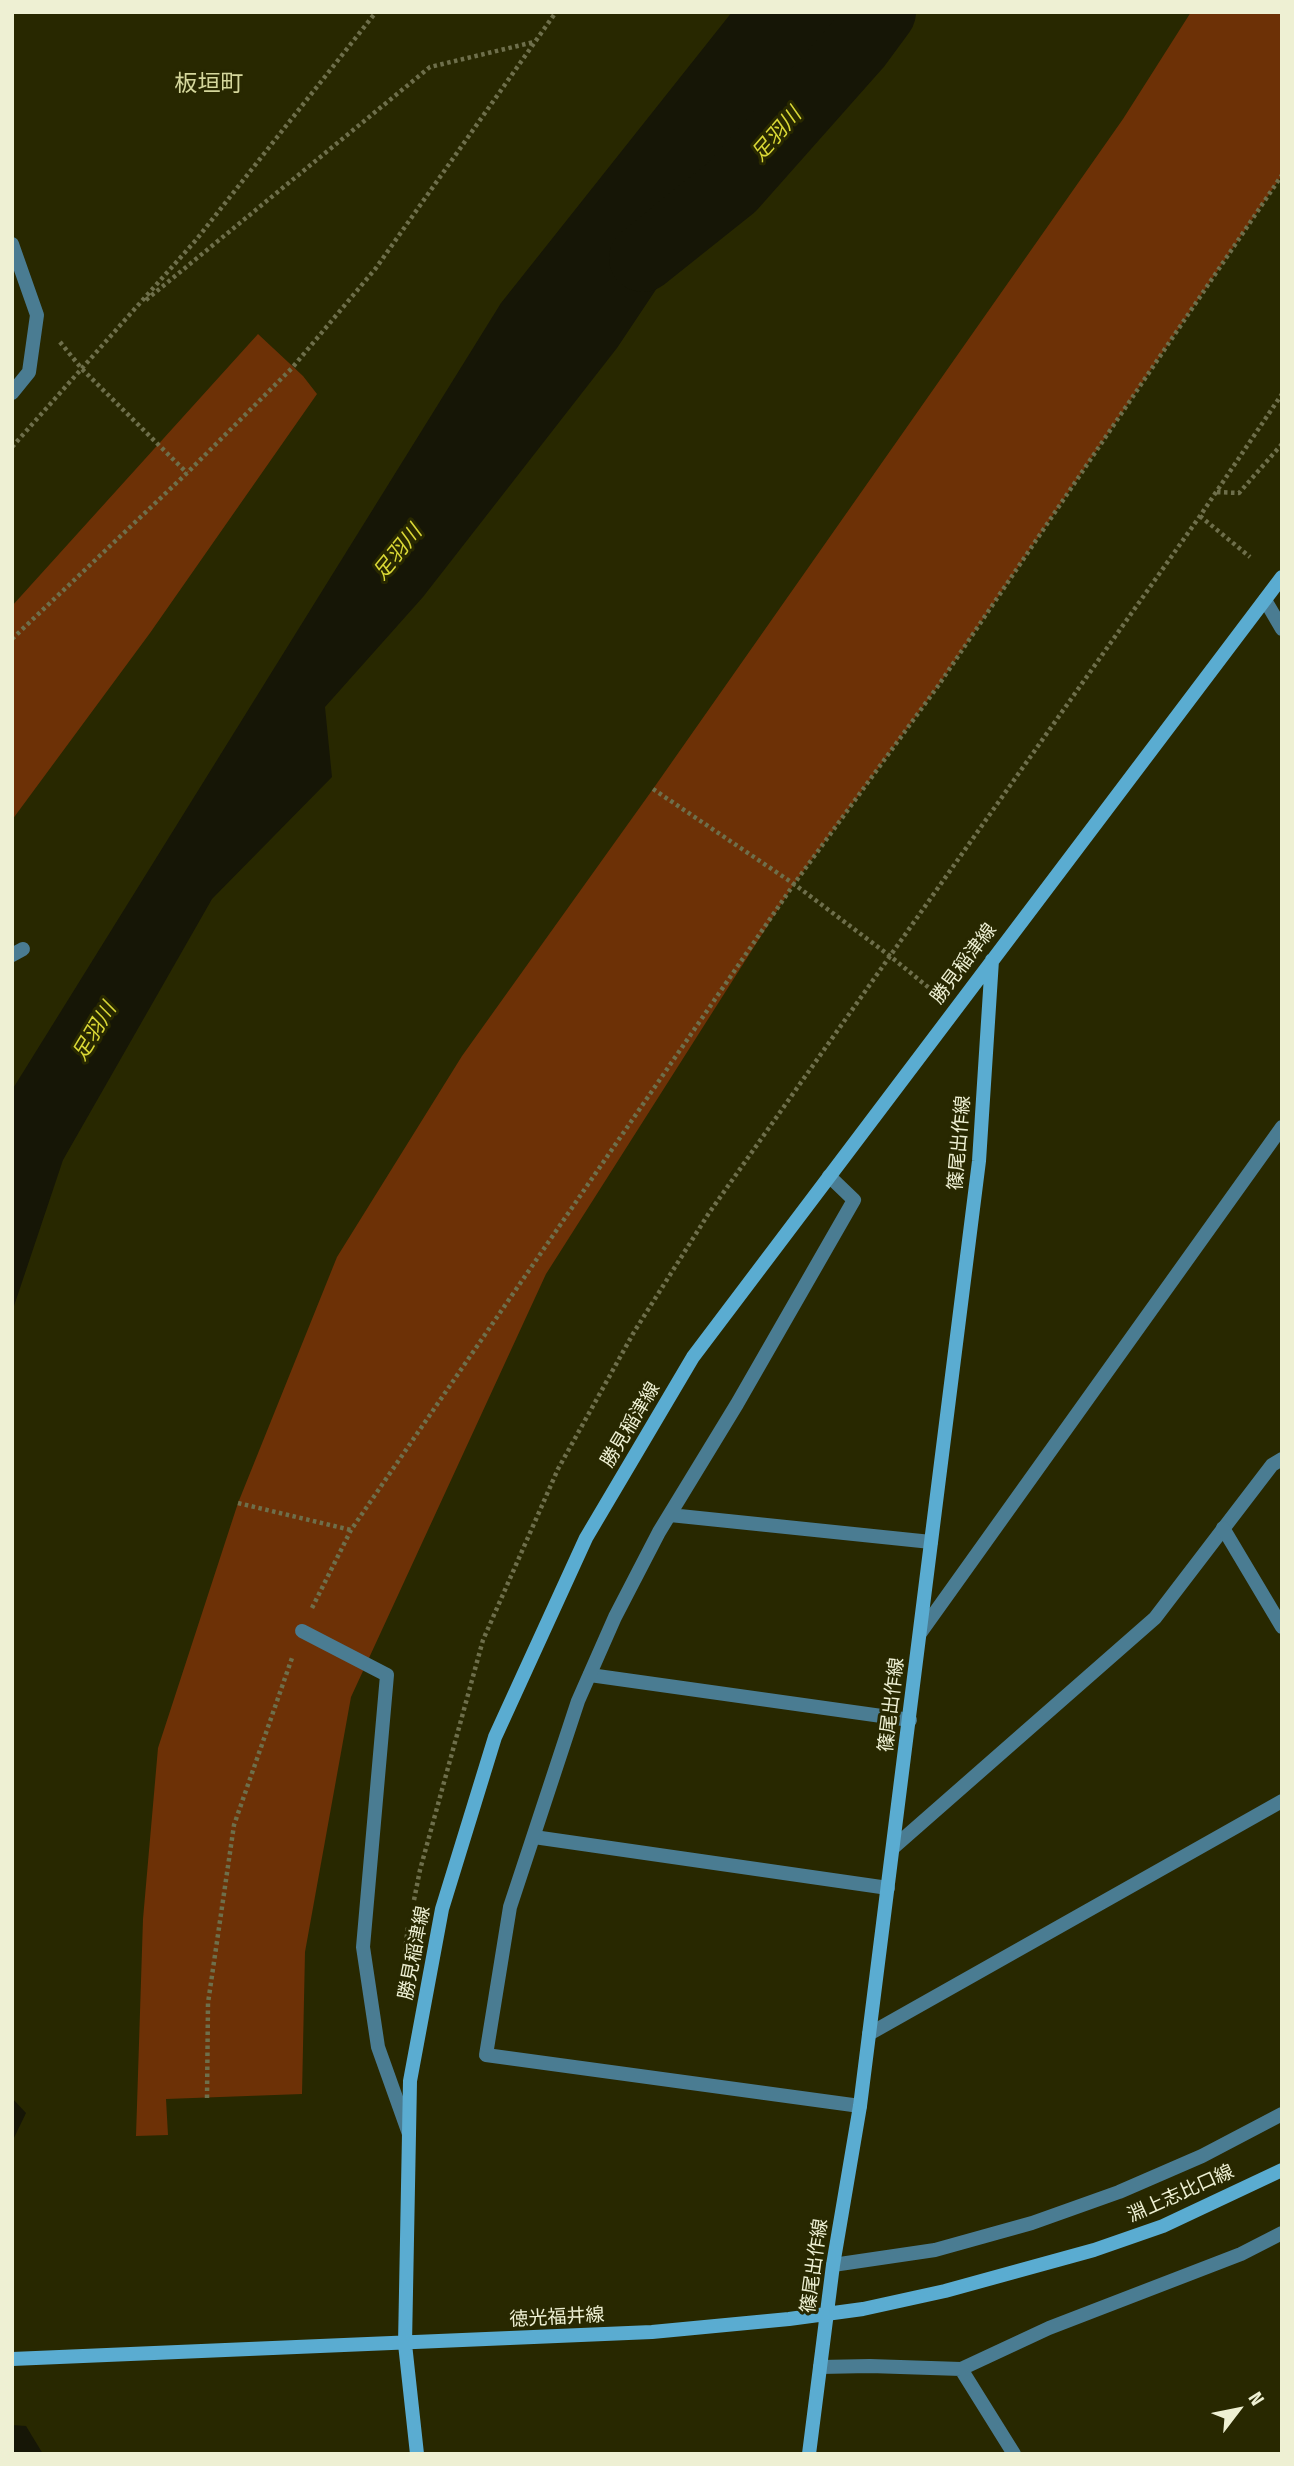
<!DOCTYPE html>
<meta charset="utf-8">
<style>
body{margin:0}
#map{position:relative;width:1294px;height:2466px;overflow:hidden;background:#282800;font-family:"Fira Sans Condensed",sans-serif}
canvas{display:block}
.frame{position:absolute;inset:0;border:14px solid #eef0d3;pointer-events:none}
.north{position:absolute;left:1203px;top:2375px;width:70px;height:70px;-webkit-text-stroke:5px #282800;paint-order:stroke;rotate:58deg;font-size:19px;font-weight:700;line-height:28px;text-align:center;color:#eef0d3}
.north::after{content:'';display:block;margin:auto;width:24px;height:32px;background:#eef0d3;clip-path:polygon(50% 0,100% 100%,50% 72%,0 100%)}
</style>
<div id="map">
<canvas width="1294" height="2466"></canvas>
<div class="frame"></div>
<div class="north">N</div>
</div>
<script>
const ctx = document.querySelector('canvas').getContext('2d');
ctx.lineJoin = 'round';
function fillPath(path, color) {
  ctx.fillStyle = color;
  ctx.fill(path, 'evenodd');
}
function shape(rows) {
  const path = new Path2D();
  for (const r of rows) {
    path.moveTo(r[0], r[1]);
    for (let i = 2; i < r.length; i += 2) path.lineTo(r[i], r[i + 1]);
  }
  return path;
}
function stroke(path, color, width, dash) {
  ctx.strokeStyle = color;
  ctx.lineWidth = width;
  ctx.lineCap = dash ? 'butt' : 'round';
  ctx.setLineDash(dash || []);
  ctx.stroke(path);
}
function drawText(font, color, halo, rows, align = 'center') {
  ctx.font = font + ' "Fira Sans Condensed","Noto Sans JP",sans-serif';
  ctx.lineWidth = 6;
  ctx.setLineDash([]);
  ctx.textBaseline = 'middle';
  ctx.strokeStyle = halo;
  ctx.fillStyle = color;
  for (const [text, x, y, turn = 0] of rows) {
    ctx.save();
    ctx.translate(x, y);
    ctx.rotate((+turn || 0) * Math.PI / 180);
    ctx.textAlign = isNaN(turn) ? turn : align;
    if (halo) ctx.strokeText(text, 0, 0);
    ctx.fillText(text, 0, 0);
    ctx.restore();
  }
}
const green = shape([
 [1191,12,1282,12,1282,175,938,686,794,884,546,1274,351,1697,305,1952,302,2094,166,2099,168,2135,136,2136,143,1919,158,1748,238,1503,337,1257,462,1056,653,789,1123,119],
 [258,334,303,376,317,394,150,633,12,820,12,606]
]);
const water = shape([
 [732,12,889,12,753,144,617,348,423,597,325,707,332,777,212,899,63,1160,12,1312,12,1090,501,303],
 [12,2098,26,2113,12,2142],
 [12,2425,26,2426,43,2454,12,2454]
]);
const river = shape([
 [643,258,732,187,857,46,882,12]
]);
const path = shape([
 [146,300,430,67,534,42],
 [60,342,82,369,187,473],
 [12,447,196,240,376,12],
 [1217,492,1239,493,1282,444],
 [1200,516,1250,557],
 [12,639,187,473,292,368,376,268,556,12],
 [653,789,794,884,890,956,934,992],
 [238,1503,351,1530],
 [312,1608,351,1530,794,884,938,686,1282,175],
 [414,1900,420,1870,483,1640,558,1469,634,1332,709,1213,1200,516,1282,394],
 [405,1952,408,1926],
 [207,2098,208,2003,234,1825,293,1655]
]);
const lane = shape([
 [12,955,23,949],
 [302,1631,387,1675,363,1947,378,2047,409,2134],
 [590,1675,910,1720],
 [534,1837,888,1888],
 [894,1847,1155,1618,1272,1465,1282,1459]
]);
const street = shape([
 [12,244,37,315,29,372,12,393],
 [1265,600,1282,629],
 [829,1176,854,1200,737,1404,659,1532,615,1617,578,1701,510,1907,486,2055,860,2106],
 [670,1515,931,1542],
 [1223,1528,1282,1627],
 [921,1632,1282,1127],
 [869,2034,1282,1801],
 [833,2265,935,2250,1032,2223,1119,2192,1202,2156,1282,2114],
 [820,2367,870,2366,961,2369,1049,2328,1241,2254,1282,2233],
 [961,2369,1014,2454]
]);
const secondary = shape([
 [12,2359,652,2332,789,2319,863,2309,945,2291,1094,2250,1163,2226,1282,2170],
 [417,2454,405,2344,410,2081,442,1909,495,1737,586,1538,693,1357,1282,577],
 [809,2454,833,2265,860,2106,979,1161,992,960]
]);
const streetNames = [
 ["勝見稲津線",964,964,-53],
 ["篠尾出作線",960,1143,-85],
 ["勝見稲津線",631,1425,-59],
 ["篠尾出作線",892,1705,-83],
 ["勝見稲津線",415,1953,-79],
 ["淵上志比口線",1181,2194,-24],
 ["篠尾出作線",815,2266,-82],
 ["徳光福井線",557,2318,-3]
];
const waterNames = [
 ["足羽川",777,135,-49],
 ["足羽川",398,553,-51],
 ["足羽川",95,1032,-59]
];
const quarterNames = [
 ["板垣町",209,85]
];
fillPath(green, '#6d3106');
fillPath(water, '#161606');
stroke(river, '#161606', 68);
stroke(path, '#6e6f4b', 4.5, [3.5, 3.5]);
stroke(lane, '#4a7c92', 14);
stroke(street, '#4a7c92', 14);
stroke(secondary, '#5aacd1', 14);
drawText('19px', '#eef0d3', '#282800', streetNames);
drawText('italic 21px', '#dad836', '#282800', waterNames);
drawText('23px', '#d5d79c', '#282800', quarterNames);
</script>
